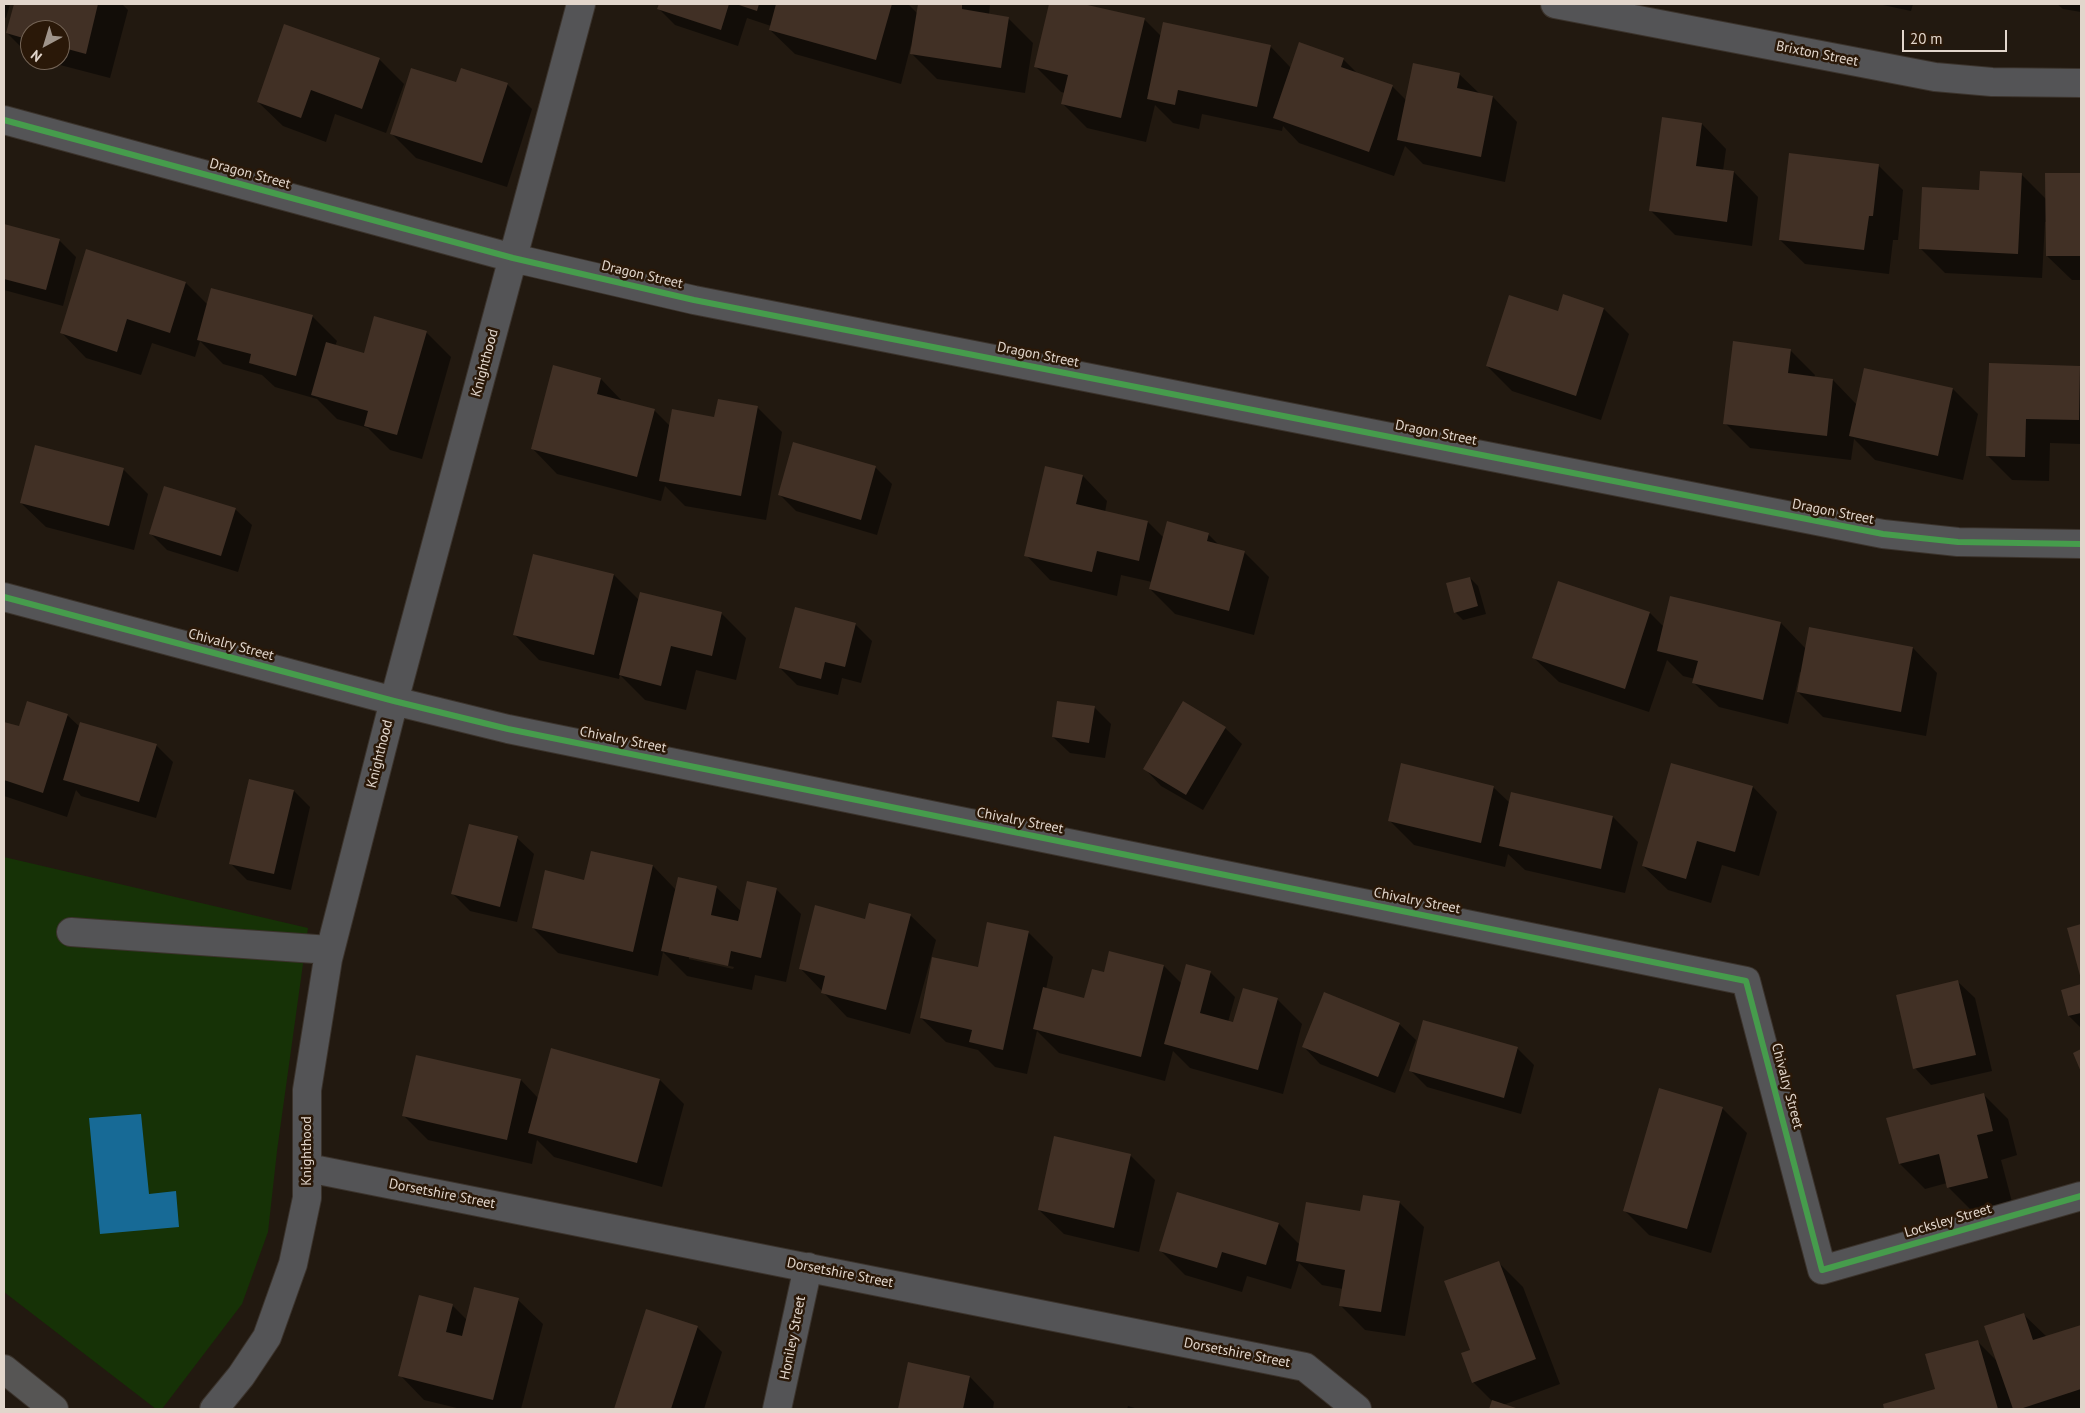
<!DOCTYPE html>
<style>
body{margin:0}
#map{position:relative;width:2085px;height:1413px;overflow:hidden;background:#221910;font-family:"PT Sans",sans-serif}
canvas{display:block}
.frame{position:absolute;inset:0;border:5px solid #e2d6cc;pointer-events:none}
.north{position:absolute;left:20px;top:20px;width:50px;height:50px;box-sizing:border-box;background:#2a1808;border:1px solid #746456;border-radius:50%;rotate:219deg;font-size:14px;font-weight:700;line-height:20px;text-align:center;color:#e2d6cc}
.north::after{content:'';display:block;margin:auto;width:18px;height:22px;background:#9f948a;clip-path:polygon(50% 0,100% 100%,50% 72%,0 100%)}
.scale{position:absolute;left:1902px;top:30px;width:105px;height:22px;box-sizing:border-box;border:2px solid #e2d6cc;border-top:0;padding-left:6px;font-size:15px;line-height:18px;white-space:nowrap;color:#e2d6cc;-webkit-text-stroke:4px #2a1808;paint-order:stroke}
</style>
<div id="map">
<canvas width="2085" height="1413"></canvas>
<div class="frame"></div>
<div class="north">N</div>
<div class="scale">20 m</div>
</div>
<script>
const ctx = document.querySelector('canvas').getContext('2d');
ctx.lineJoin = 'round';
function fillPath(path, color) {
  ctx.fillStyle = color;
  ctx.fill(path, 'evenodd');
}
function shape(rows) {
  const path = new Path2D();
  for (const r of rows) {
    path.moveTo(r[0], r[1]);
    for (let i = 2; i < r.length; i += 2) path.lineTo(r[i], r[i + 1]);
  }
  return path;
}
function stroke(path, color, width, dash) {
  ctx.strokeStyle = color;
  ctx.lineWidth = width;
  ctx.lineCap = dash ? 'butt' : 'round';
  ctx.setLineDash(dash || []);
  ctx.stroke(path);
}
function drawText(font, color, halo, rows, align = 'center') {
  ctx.font = font + ' "PT Sans",sans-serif';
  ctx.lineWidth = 5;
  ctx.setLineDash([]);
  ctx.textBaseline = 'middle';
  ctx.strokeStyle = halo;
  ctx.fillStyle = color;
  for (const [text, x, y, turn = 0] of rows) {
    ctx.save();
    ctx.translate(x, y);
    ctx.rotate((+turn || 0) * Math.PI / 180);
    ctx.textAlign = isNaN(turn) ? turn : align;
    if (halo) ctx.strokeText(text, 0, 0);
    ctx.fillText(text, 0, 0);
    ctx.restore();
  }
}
const green = shape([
 [4,857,308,928,277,1151,268,1232,242,1304,162,1409,156,1409,4,1292]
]);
const water = shape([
 [141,1114,149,1194,176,1191,179,1227,100,1234,89,1118]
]);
const shadow = shape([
 [4,4,10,4,6,18,4,17],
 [15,4,122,4,128,10,110,78,41,60,60,60,60,30,30,30,30,56,7,33],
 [660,4,908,4,918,14,919,4,990,4,989,15,1008,18,1033,43,1025,93,937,79,912,54,911,45,901,84,795,54,770,30,771,26,747,18,738,46,675,25,659,9],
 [1050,4,1077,4,1144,19,1162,37,1270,46,1291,68,1343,59,1358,74,1392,86,1406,100,1459,74,1480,94,1493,97,1517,122,1505,182,1423,164,1405,146,1394,176,1299,143,1283,126,1282,131,1202,114,1199,129,1173,123,1155,105,1146,142,1087,128,1062,103,1065,93,1061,92,1036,67],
 [1878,4,1913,4,1911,11],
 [2057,4,2081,4,2081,12,2063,9],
 [379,59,404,84,386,133,335,114,326,142,283,126,258,102],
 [457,84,507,84,532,109,507,187,416,158,391,133],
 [1702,124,1726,149,1723,171,1734,172,1758,197,1752,246,1675,235,1650,210],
 [1879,166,1903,190,1898,240,1893,240,1889,274,1805,264,1780,240],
 [2021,174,2047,200,2047,174,2081,174,2081,280,2072,280,2047,256,2047,222,2045,222,2042,278,1945,273,1920,248,1980,191],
 [4,226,59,240,76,257,63,306,4,290],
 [186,283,208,305,312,316,337,341,335,346,365,354,426,332,451,357,422,459,390,450,368,428,337,419,317,399,275,387,262,375,223,364,200,341,195,357,152,343,141,375,86,358,62,333],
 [1564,296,1604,309,1629,334,1601,420,1512,391,1487,366,1559,312],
 [1790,350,1815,375,1814,378,1833,380,1857,405,1865,370,1953,389,1978,414,1963,480,1875,460,1854,439,1851,460,1750,448,1725,423],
 [2080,367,2081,444,2050,443,2049,481,2012,480,1987,455],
 [601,379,623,402,654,410,670,426,715,418,757,407,782,432,766,520,685,506,665,486,661,501,557,474,533,449],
 [794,443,876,468,892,484,877,535,796,511,779,494],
 [123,469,148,494,134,550,46,527,21,503],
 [1083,476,1107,501,1105,512,1148,522,1164,538,1208,534,1220,546,1244,552,1269,577,1254,635,1175,614,1150,589,1152,582,1121,575,1117,596,1050,580,1026,555],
 [235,509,252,525,238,572,167,550,151,534],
 [534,555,614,575,639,600,721,613,746,638,736,680,696,670,686,710,645,700,620,675,619,679,539,660,515,635],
 [1470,578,1478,586,1486,614,1463,620,1455,612],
 [1671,597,1781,623,1806,649,1913,648,1937,673,1926,736,1823,717,1798,692,1802,673,1800,672,1788,724,1719,707,1694,683,1695,679,1683,676,1667,660,1649,712,1559,682,1534,658,1650,613,1664,627],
 [855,624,872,641,861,683,842,678,838,695,797,685,780,668],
 [1094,707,1111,724,1105,758,1070,753,1053,737],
 [67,715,80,727,156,745,173,762,156,818,81,796,76,790,67,817,4,796,4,723,20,728],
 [1225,728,1242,744,1203,810,1161,786,1145,769],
 [1493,787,1510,803,1512,793,1613,817,1638,842,1625,893,1525,870,1508,854,1505,867,1414,845,1389,820],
 [1753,787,1777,812,1759,876,1722,865,1711,903,1668,890,1643,866],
 [294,791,310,807,291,890,247,880,230,863],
 [517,838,534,854,517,922,470,911,453,894],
 [592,852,653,866,676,890,717,888,742,912,776,889,801,914,786,982,755,975,752,990,687,976,663,952,658,976,558,953,533,928,585,881],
 [689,956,734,967,733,969,689,959],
 [870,905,911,916,936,940,910,1034,847,1017,800,968,866,920],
 [2081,926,2081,977,2068,929],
 [1028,932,1053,957,1046,989,1085,999,1105,973,1110,952,1164,966,1182,984,1210,972,1235,997,1228,1022,1234,1023,1277,999,1302,1024,1283,1094,1190,1068,1173,1051,1165,1081,1059,1053,1037,1031,1027,1074,995,1067,978,1050,946,1042,921,1018,979,968],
 [1958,982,1975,998,1992,1071,1931,1085,1915,1068],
 [2081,986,2081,1028,2069,1016,2063,991],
 [1399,1024,1416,1040,1395,1093,1320,1064,1304,1047],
 [1517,1048,1534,1065,1521,1114,1427,1087,1410,1070],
 [521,1080,538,1098,660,1080,684,1104,662,1187,554,1157,537,1140,532,1164,428,1140,404,1116],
 [1983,1094,2008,1119,2017,1155,2001,1160,2012,1202,1973,1212,1949,1188,1947,1183,1925,1189,1900,1164,1887,1119],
 [1722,1108,1747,1133,1711,1253,1649,1235,1624,1210],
 [1130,1155,1155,1180,1139,1252,1064,1234,1039,1210],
 [1178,1194,1279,1224,1300,1245,1361,1213,1399,1202,1424,1227,1405,1336,1365,1330,1340,1305,1343,1289,1322,1285,1299,1263,1291,1289,1247,1276,1242,1292,1185,1275,1161,1251],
 [1498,1262,1523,1287,1560,1384,1503,1405,1516,1409,1490,1409,1493,1402,1473,1382,1472,1350],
 [518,1300,543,1324,521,1409,461,1409,424,1400,400,1375,453,1306,467,1320],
 [647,1311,697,1327,722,1352,704,1409,615,1409],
 [2023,1314,2047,1337,2081,1326,2081,1409,1885,1409,1884,1405,1937,1390,1977,1341,1998,1362],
 [909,1363,970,1377,994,1402,993,1409,899,1409],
 [1128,1406,1138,1409,1127,1409]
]);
const building = shape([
 [14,4,98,4,86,54,60,47,60,30,30,30,30,40,6,33],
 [659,4,729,4,721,30,657,9],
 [736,4,759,4,757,11],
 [776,4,892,4,876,60,769,30],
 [918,4,962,4,962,9,1009,17,1001,68,910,54],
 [1049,4,1083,4,1145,18,1121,118,1061,104,1068,75,1034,67],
 [1163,22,1271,45,1257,107,1178,90,1175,105,1147,99],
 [284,24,380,58,362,109,311,90,301,118,257,102],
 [1299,42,1344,58,1341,67,1393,85,1369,152,1273,118],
 [1413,63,1460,73,1457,88,1493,96,1481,157,1397,140],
 [411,68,456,82,461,68,508,83,482,163,390,134],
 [1662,117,1702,123,1696,166,1734,171,1727,222,1649,211],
 [1789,153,1879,164,1873,216,1869,216,1864,250,1779,240],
 [1980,171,2022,173,2018,254,1919,249,1922,187,1979,190],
 [2045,173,2081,173,2081,256,2046,256],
 [4,224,60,239,46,290,4,279],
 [86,249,186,282,170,333,127,319,117,352,60,333],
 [211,288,313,315,296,376,249,363,251,354,197,340],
 [1563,294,1604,308,1576,396,1486,366,1509,295,1558,311],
 [374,316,427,331,397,435,364,426,368,411,311,395,326,342,364,353],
 [1733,341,1791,349,1788,373,1833,379,1827,436,1723,424],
 [1989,363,2080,366,2079,420,2026,419,2025,457,1986,456],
 [553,365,601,378,597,394,655,409,637,477,531,449],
 [1864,368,1953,388,1938,456,1849,436],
 [718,399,758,406,741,496,659,481,672,409,714,417],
 [793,442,876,466,861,520,778,495],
 [35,445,124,468,109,526,20,503],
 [1045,466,1083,475,1076,504,1148,521,1139,561,1097,551,1092,572,1024,556],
 [164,486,236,508,221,556,149,534],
 [1167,521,1209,533,1207,541,1245,551,1229,611,1149,589],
 [533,554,614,574,594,655,513,635],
 [1470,577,1478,606,1454,613,1446,583],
 [1558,581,1650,612,1625,689,1532,658],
 [640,592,722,612,712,656,671,646,661,686,619,675],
 [1670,596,1781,622,1763,700,1692,683,1698,661,1657,651],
 [795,607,856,623,845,667,825,662,821,679,779,668],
 [1809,627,1913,647,1901,712,1797,692],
 [27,701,68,714,43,793,4,780,4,722,19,726],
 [1057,701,1095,706,1089,743,1052,737],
 [1183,701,1226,727,1186,795,1143,769],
 [80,722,157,744,139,802,63,780],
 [1401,763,1494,786,1481,843,1388,821],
 [1671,763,1753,786,1735,852,1697,841,1686,879,1642,866],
 [249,779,294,790,274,874,229,864],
 [1511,792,1613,816,1601,869,1499,846],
 [469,824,518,836,500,907,451,894],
 [591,851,653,865,633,952,532,928,545,870,584,880],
 [678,877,717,886,711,915,738,921,747,881,777,888,761,958,731,951,728,966,661,951],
 [869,903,911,914,886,1010,821,993,825,976,799,969,815,905,865,919],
 [987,922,1029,931,1003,1050,969,1042,972,1030,920,1018,932,957,978,967],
 [2081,924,2081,979,2067,928],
 [1109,951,1164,965,1141,1057,1033,1029,1043,987,1084,998,1092,969,1104,972],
 [1186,964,1211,971,1200,1013,1233,1022,1243,988,1278,998,1258,1070,1164,1044],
 [1958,980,1976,1055,1913,1069,1896,995],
 [2081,984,2081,1013,2068,1016,2061,990],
 [1324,992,1400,1023,1378,1077,1302,1047],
 [1423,1020,1518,1047,1504,1098,1409,1071],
 [551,1048,660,1079,637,1163,528,1133],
 [2081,1049,2081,1072,2073,1053],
 [416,1055,521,1079,507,1140,402,1116],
 [1659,1088,1723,1107,1687,1229,1623,1211],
 [1984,1093,1993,1131,1977,1135,1988,1178,1947,1188,1939,1154,1899,1164,1886,1118],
 [1054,1136,1131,1154,1114,1228,1038,1210],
 [1177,1192,1279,1223,1266,1265,1222,1252,1217,1268,1159,1251],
 [1363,1195,1400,1201,1381,1312,1339,1306,1345,1270,1296,1261,1306,1202,1360,1211],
 [1499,1261,1536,1359,1472,1383,1461,1353,1470,1350,1444,1281],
 [474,1287,519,1298,493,1400,398,1376,419,1295,453,1304,446,1332,462,1336],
 [646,1309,698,1326,671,1409,614,1409],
 [2024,1313,2033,1340,2081,1325,2081,1389,2020,1409,2013,1409,1984,1326],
 [1978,1340,1998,1409,1884,1409,1883,1404,1935,1389,1925,1354],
 [908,1362,970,1376,963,1409,898,1409],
 [1492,1400,1519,1409,1489,1409]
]);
const minor = shape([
 [1555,4,1935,77,1992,82,2081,83],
 [4,120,513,258,694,300,1883,534,1958,542,2081,544],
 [4,597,394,701,508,729,1746,981,1822,1270,2081,1196],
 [71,932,330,950],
 [308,1168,1305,1367,1357,1409],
 [214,1409,241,1376,267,1337,293,1264,307,1198,307,1090,328,959,394,701,581,4],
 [777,1409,808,1267]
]);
const major = shape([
 [4,1369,54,1409]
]);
const cycleway = shape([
 [4,120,513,258,694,300,1883,534,1958,542,2081,544],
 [4,597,394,701,508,729,1746,981,1822,1270,2081,1196]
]);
const streetNames = [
 ["Brixton Street",1817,54,11],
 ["Dragon Street",250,174,15],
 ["Dragon Street",642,275,13],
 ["Dragon Street",1038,355,11],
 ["Knighthood",485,363,-75],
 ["Dragon Street",1436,433,11],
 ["Dragon Street",1833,512,11],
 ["Chivalry Street",231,645,15],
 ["Chivalry Street",623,740,11],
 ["Knighthood",380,754,-76],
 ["Chivalry Street",1020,821,11],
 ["Chivalry Street",1417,901,11],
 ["Chivalry Street",1787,1086,75],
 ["Knighthood",307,1151,-90],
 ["Dorsetshire Street",442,1194,11],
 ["Locksley Street",1948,1221,-16],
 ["Dorsetshire Street",840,1273,11],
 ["Honiley Street",793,1338,-79],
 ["Dorsetshire Street",1237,1353,11]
];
fillPath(green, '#163206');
fillPath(water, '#176a96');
fillPath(shadow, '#0007');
fillPath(building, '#413025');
stroke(minor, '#3b332c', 30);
stroke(major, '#3b332c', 30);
stroke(minor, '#545456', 28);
stroke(major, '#565554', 28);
stroke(cycleway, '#469c4c', 6);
drawText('14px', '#e2d6cc', '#2a1808', streetNames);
</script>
